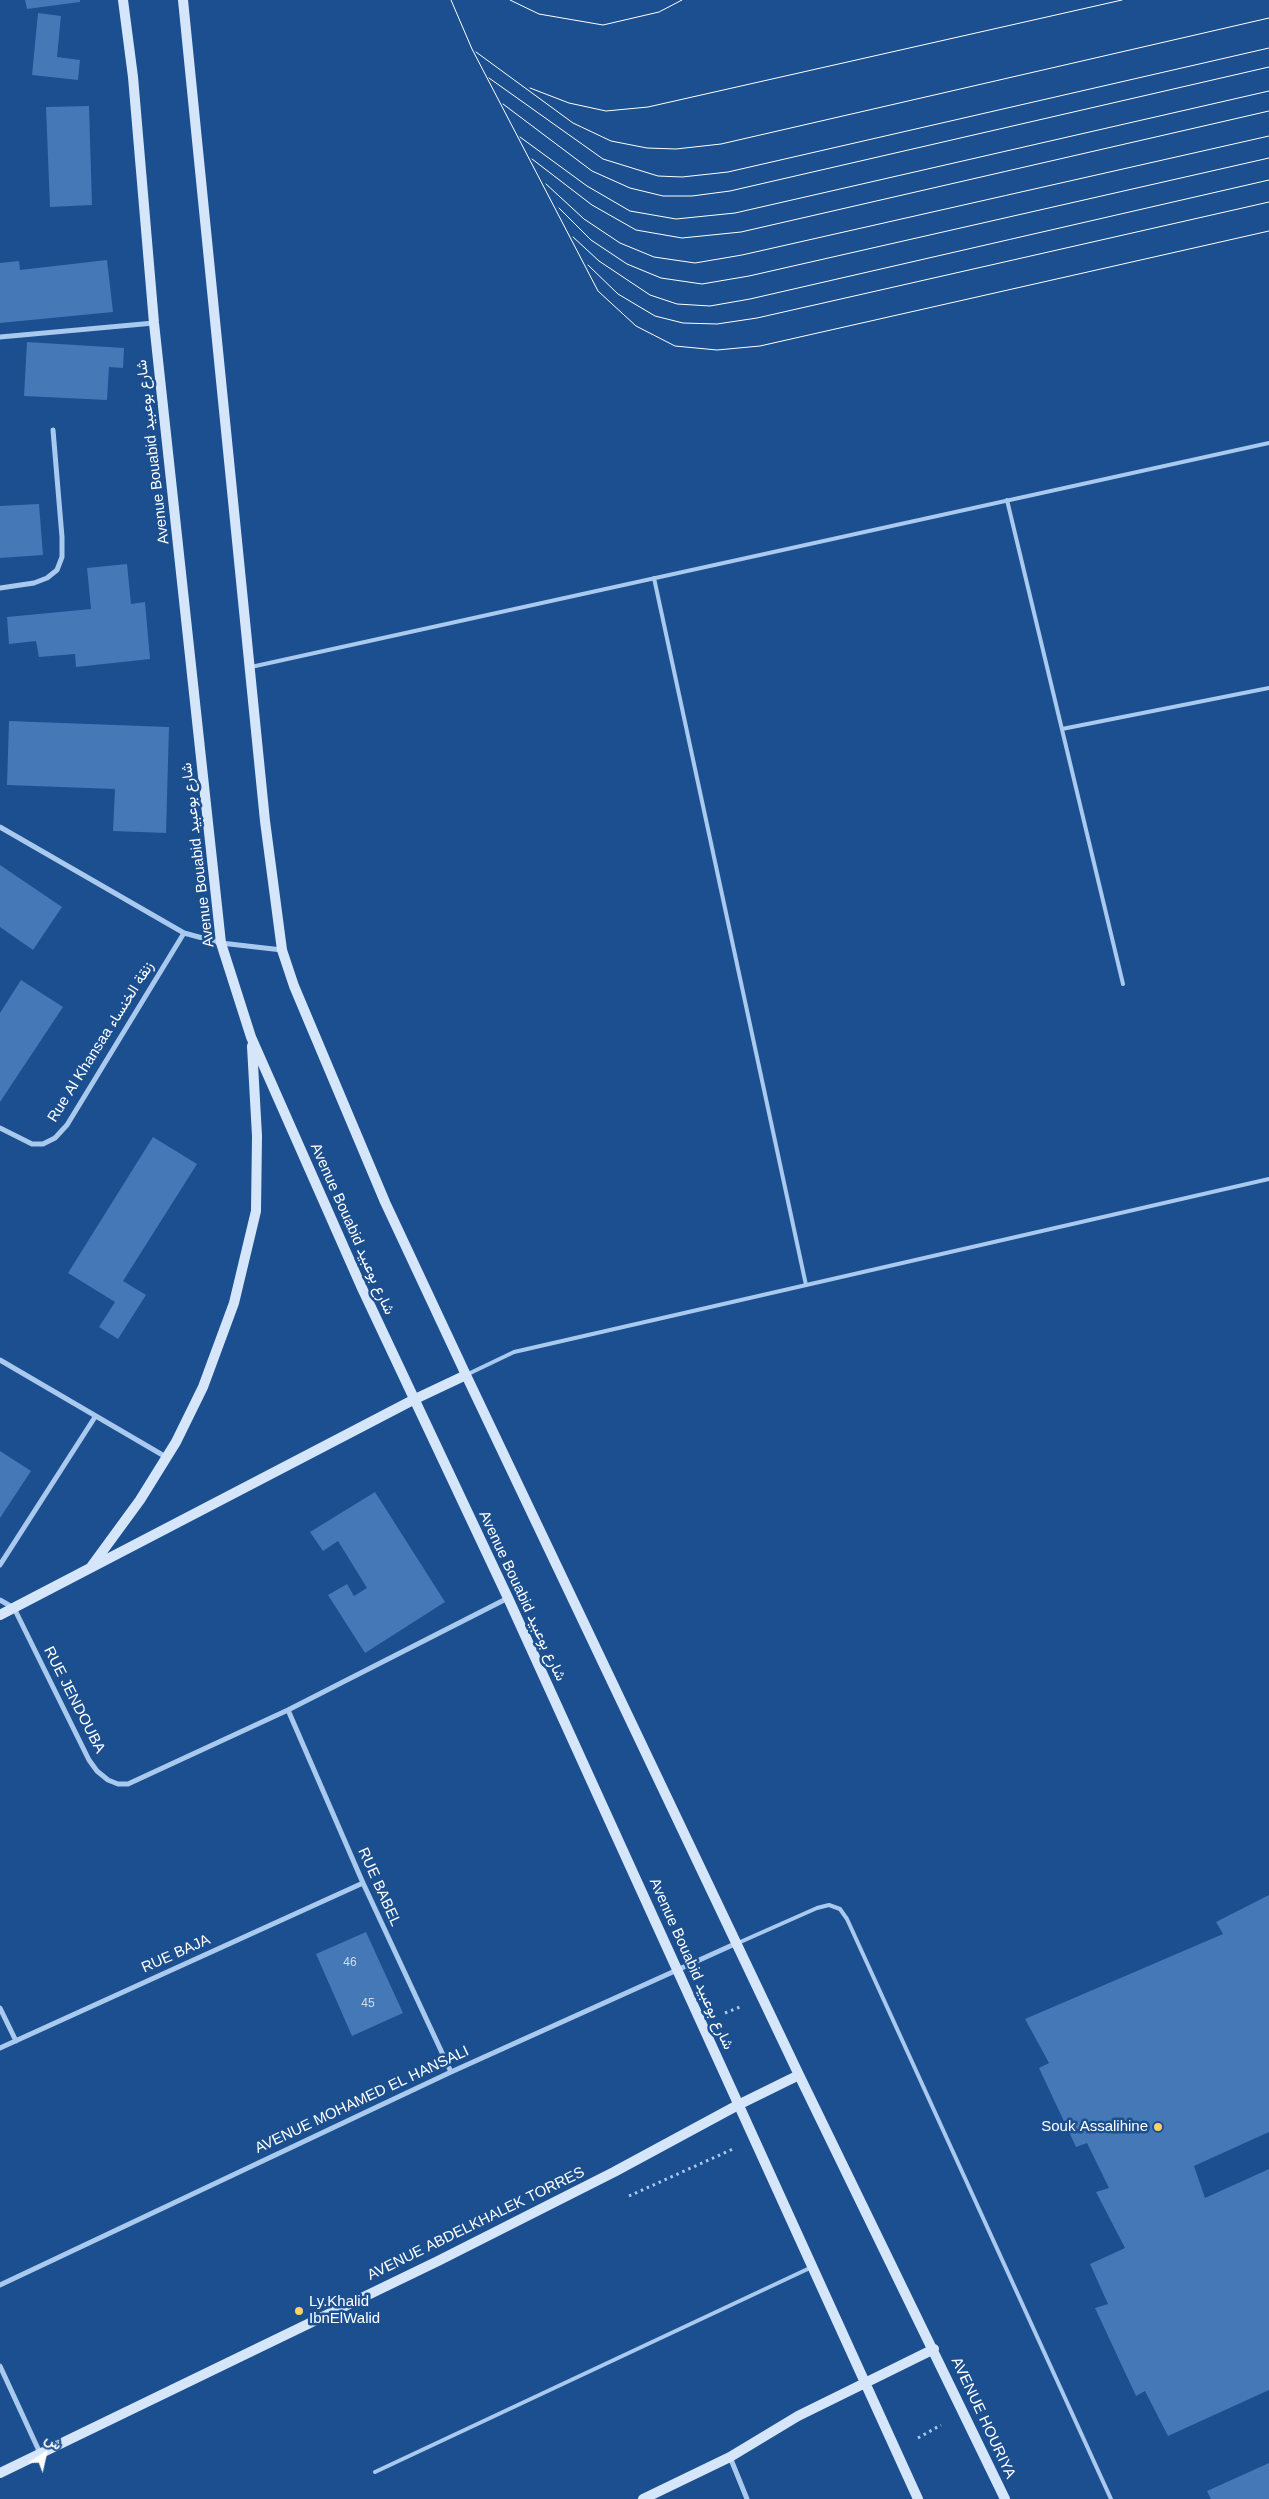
<!DOCTYPE html>
<meta charset="utf-8">
<style>
body{margin:0}
#map{position:relative;width:1269px;height:2499px;overflow:hidden;background:#1b4f8f;font-family:Arial,Vazirmatn,sans-serif}
canvas{display:block}
.north{position:absolute;left:20px;top:2429px;width:50px;height:50px;-webkit-text-stroke:4px #1b4f8f;paint-order:stroke;rotate:35deg;font-size:14px;font-weight:700;line-height:20px;text-align:center;color:#fff}
.north::after{content:'';display:block;margin:auto;width:18px;height:22px;background:#fff;clip-path:polygon(50% 0,100% 100%,50% 72%,0 100%)}
</style>
<div id="map">
<canvas width="1269" height="2499"></canvas>
<div class="north">ش</div>
</div>
<script>
const ctx = document.querySelector('canvas').getContext('2d');
ctx.lineJoin = 'round';
function fillPath(path, color) {
  ctx.fillStyle = color;
  ctx.fill(path, 'evenodd');
}
function shape(rows) {
  const path = new Path2D();
  for (const r of rows) {
    path.moveTo(r[0], r[1]);
    for (let i = 2; i < r.length; i += 2) path.lineTo(r[i], r[i + 1]);
  }
  return path;
}
function stroke(path, color, width, dash) {
  ctx.strokeStyle = color;
  ctx.lineWidth = width;
  ctx.lineCap = dash ? 'butt' : 'round';
  ctx.setLineDash(dash || []);
  ctx.stroke(path);
}
function drawText(font, color, halo, rows, align = 'center') {
  ctx.font = font + ' Arial,Vazirmatn,sans-serif';
  ctx.lineWidth = 5;
  ctx.setLineDash([]);
  ctx.textBaseline = 'middle';
  ctx.strokeStyle = halo;
  ctx.fillStyle = color;
  for (const [text, x, y, turn = 0] of rows) {
    ctx.save();
    ctx.translate(x, y);
    ctx.rotate((+turn || 0) * Math.PI / 180);
    ctx.textAlign = isNaN(turn) ? turn : align;
    if (halo) ctx.strokeText(text, 0, 0);
    ctx.fillText(text, 0, 0);
    ctx.restore();
  }
}
const building = shape([
 [25,0,80,0,80,2,27,9],
 [38,13,61,16,57,57,80,60,78,80,32,75],
 [89,106,92,205,50,207,46,107],
 [107,260,113,312,0,323,0,263,19,261,20,270],
 [27,342,124,348,123,368,109,367,107,400,24,396],
 [39,504,43,555,0,558,0,506],
 [127,564,131,604,145,602,150,659,76,667,75,654,39,657,36,641,9,644,7,617,91,609,87,568],
 [9,721,169,727,166,833,113,831,115,789,7,785],
 [0,865,62,907,33,950,0,927],
 [21,980,63,1007,0,1102,0,1013],
 [153,1137,197,1164,123,1281,146,1295,118,1339,99,1327,115,1302,68,1273],
 [0,1451,31,1471,0,1518],
 [375,1492,445,1602,365,1653,328,1595,347,1584,354,1596,367,1588,338,1541,323,1551,310,1532],
 [1269,1895,1269,2132,1194,2166,1205,2198,1269,2169,1269,2390,1168,2436,1145,2391,1136,2396,1095,2308,1108,2304,1090,2264,1125,2248,1096,2192,1109,2188,1087,2143,1076,2147,1039,2068,1049,2063,1025,2019,1223,1934,1216,1922],
 [366,1932,403,2013,352,2036,316,1954],
 [1269,2463,1269,2499,1211,2499,1207,2491]
]);
const path = shape([
 [725,2013,740,2007],
 [629,2196,733,2149],
 [918,2438,941,2425]
]);
const lane = shape([
 [1007,500,1123,984],
 [654,578,806,1285],
 [251,667,1269,443],
 [1062,729,1269,688],
 [466,1375,514,1352,1269,1179],
 [738,1943,817,1908,829,1905,840,1909,847,1919,1111,2499],
 [375,2472,812,2267]
]);
const street = shape([
 [0,337,154,323],
 [0,588,34,583,47,578,57,570,62,557,62,537,53,430],
 [0,827,184,933,221,943,282,950],
 [0,1128,32,1144,43,1144,55,1138,67,1125,184,933],
 [0,1360,166,1457],
 [0,1565,95,1417],
 [0,1600,14,1608,89,1760,97,1771,108,1780,118,1784,128,1784,288,1710,508,1598],
 [288,1710,363,1883,451,2072],
 [0,2008,16,2041],
 [0,2048,363,1883],
 [0,2285,451,2072,737,1943],
 [0,2366,40,2453],
 [730,2457,747,2499]
]);
const secondary = shape([
 [123,0,133,77,154,323,221,943,251,1037,361,1286,508,1598,918,2499],
 [183,0,265,821,282,950,294,986,385,1202,466,1375,799,2075,1005,2499],
 [91,1567,140,1500,176,1442,203,1387,234,1303,256,1211,257,1136,252,1046],
 [0,1615,413,1400,466,1375],
 [0,2473,438,2261,614,2172,738,2105,799,2075],
 [643,2499,730,2457,798,2416,934,2349]
]);
const tram = shape([
 [451,0,472,49,598,291,636,326,675,346,717,350,760,346,1269,231],
 [510,0,539,14,603,25,659,12,682,0],
 [476,52,573,123,611,141,647,148,676,149,721,144,1269,18],
 [489,78,603,159,658,176,682,177,728,172,1269,48],
 [530,88,569,103,606,111,648,107,1122,0],
 [503,104,592,171,630,188,663,196,692,196,730,191,1269,67],
 [520,137,587,186,630,211,676,219,735,213,1269,91],
 [532,159,592,205,636,230,682,238,741,232,1269,111],
 [546,184,584,219,620,243,654,257,695,263,742,255,1269,136],
 [559,208,591,240,627,264,661,278,702,284,749,276,1269,158],
 [573,237,599,261,650,295,677,304,710,306,750,299,1269,180],
 [588,265,618,294,655,316,683,323,717,324,757,318,1269,202]
]);
const markers = [
 [1158,2127,5,"#ffd166"],
 [299,2311,5,"#ffd166"]
];
const numberNames = [
 ["46",350,1963],
 ["45",368,2004]
];
const streetNames = [
 ["Avenue Bouabid شارع بوعبيد",153,452,-97],
 ["Avenue Bouabid شارع بوعبيد",198,855,-97],
 ["Rue Al Khansaa زنقة الخنساء",101,1042,-58],
 ["Avenue Bouabid شارع بوعبيد",352,1229,66],
 ["Avenue Bouabid شارع بوعبيد",522,1596,65],
 ["RUE JENDOUBA",74,1700,63],
 ["RUE BABEL",379,1887,66],
 ["RUE BAJA",176,1954,-24],
 ["Avenue Bouabid شارع بوعبيد",691,1964,66],
 ["AVENUE MOHAMED EL HANSALI",362,2100,-25],
 ["AVENUE ABDELKHALEK TORRES",476,2224,-26],
 ["AVENUE HOURIYA",983,2418,65]
];
const poiNames = [
 ["Souk Assalihine",1148,2127],
 ["Ly.Khalid",309,2302,"left"],
 ["IbnElWalid",309,2319,"left"]
];
fillPath(building, '#4478b7');
stroke(path, '#a9c9ee', 3, [2.5, 4]);
stroke(lane, '#a9c9ee', 4);
stroke(street, '#a9c9ee', 5);
stroke(secondary, '#d6e6fa', 10);
stroke(tram, '#fff', 1);
for (const [x, y, r, color] of markers) {
  const dot = new Path2D();
  dot.arc(x, y, r, 0, 2 * Math.PI);
  ctx.fillStyle = color;
  ctx.fill(dot);
  stroke(dot, '#1b4f8f', 2);
}
drawText('12px', '#d0dded', null, numberNames);
drawText('15px', '#fff', '#1b4f8f', streetNames);
drawText('15px', '#fff', '#1b4f8f', poiNames, 'right');
</script>
